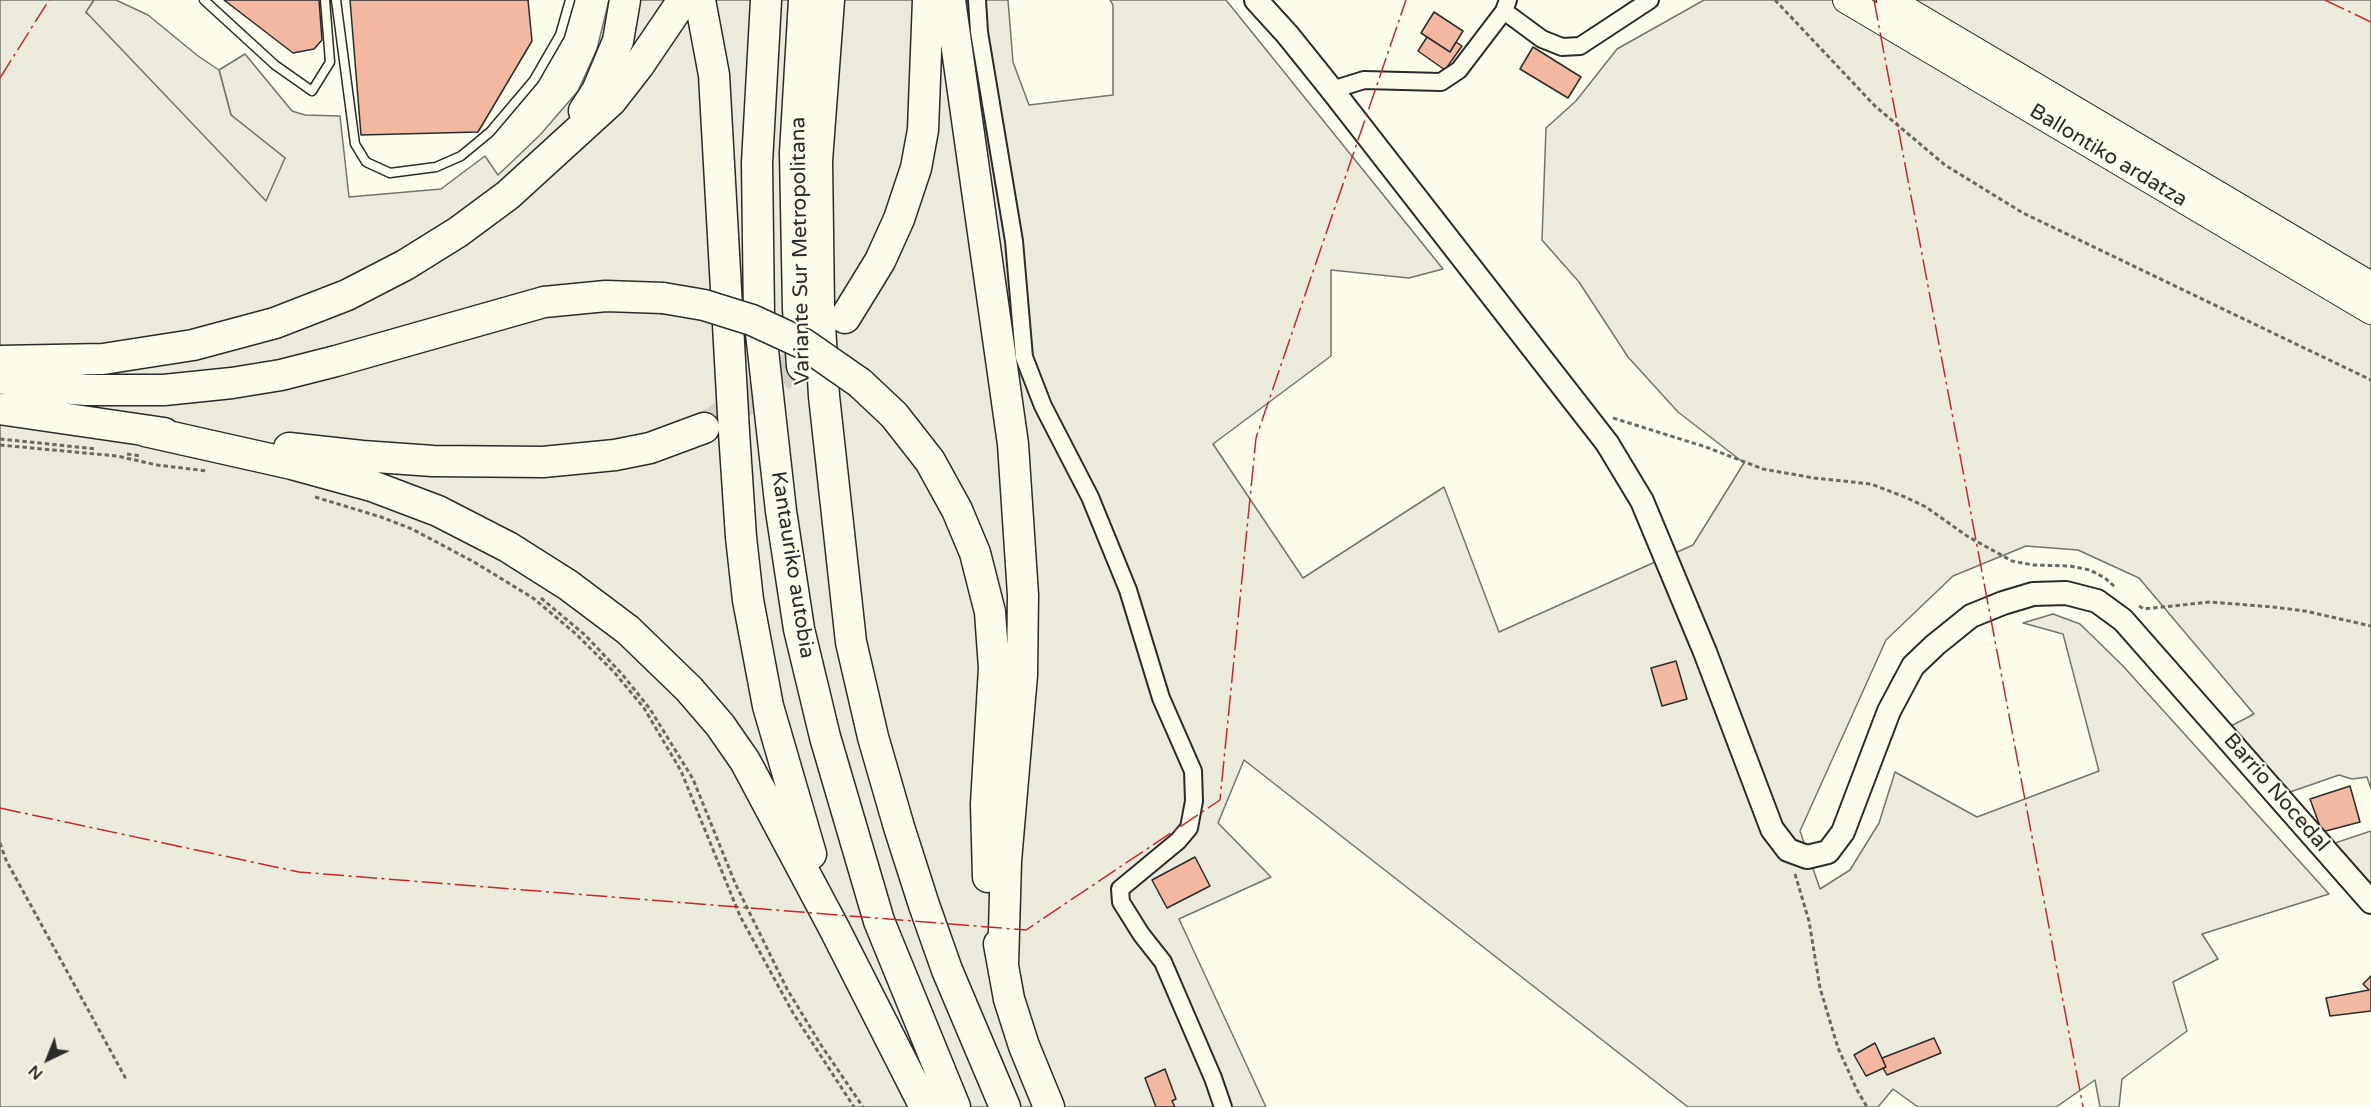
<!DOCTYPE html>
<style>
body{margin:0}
#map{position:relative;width:2371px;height:1107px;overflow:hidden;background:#fdfbea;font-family:"Varela Round",sans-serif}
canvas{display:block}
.north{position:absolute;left:18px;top:1029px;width:60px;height:60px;-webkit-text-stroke:4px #fdfbea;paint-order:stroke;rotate:223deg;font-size:16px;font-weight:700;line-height:24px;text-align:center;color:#2b2b2b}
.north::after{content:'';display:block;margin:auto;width:21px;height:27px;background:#2b2b2b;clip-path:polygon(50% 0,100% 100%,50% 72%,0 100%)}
</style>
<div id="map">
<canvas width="2371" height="1107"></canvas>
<div class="north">N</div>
</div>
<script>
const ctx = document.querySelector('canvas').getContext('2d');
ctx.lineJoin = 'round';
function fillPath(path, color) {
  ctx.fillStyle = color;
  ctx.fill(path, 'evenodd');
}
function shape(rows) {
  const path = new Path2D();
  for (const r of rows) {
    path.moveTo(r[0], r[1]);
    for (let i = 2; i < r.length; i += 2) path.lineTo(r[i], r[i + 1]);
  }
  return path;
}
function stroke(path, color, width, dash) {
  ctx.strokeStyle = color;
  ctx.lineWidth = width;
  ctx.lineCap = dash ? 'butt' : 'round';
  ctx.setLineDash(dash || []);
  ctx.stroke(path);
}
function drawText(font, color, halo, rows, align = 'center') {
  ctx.font = font + ' "Varela Round",sans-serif';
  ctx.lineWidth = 4.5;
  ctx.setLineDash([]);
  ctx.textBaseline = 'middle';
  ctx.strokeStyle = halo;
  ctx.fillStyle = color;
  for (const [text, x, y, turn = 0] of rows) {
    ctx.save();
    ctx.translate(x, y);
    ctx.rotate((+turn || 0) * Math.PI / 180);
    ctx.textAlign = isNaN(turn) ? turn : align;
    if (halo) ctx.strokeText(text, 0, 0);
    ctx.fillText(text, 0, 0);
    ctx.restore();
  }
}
const green = shape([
 [0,0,94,0,86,13,285,158,231,115,219,70,245,54,292,111,305,115,340,116,349,197,441,189,485,156,498,175,540,135,578,91,597,49,609,0,1008,0,1013,62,1029,105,1113,95,1113,5,1110,0,1226,0,1443,269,1409,278,1331,270,1331,356,1213,444,1303,578,1444,487,1499,632,1693,545,1744,463,1678,412,1628,357,1579,282,1542,240,1546,128,1576,101,1617,49,1704,0,2371,0,2371,789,2367,777,2352,779,2339,775,2290,792,2231,726,2254,714,2139,578,2078,550,2026,546,1953,576,1886,640,1800,831,1820,889,1850,870,1879,823,1895,772,1977,817,2099,771,2063,634,2023,623,2053,614,2080,624,2123,666,2329,894,2202,934,2218,959,2173,982,2187,1031,2122,1079,2119,1107,2100,1107,2095,1080,2056,1107,1918,1107,1893,1089,1878,1107,1688,1107,1244,760,1218,823,1271,877,1179,919,1266,1107,0,1107,0,0],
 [2371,831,2371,884,2335,843,2371,831]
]);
const parking = shape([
 [94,0,116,0,148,15,198,56,219,70,231,115,285,158,266,201,86,12,94,0]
]);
const building = shape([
 [224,0,319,0,322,40,314,49,293,53,224,0],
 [350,0,528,0,532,41,478,132,361,135,350,0],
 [1434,12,1463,31,1450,52,1421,33,1434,12],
 [1427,37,1450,52,1456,42,1462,46,1445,70,1418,51,1427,37],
 [1533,47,1581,77,1568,98,1520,69,1533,47],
 [1676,661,1687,699,1662,706,1651,668,1676,661],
 [2350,786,2360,822,2322,832,2310,799,2350,786],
 [1195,857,1210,886,1167,908,1152,880,1195,857],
 [2371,976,2371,1011,2330,1016,2326,998,2369,990,2363,984,2371,976],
 [1934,1038,1941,1053,1887,1075,1883,1068,1886,1067,1882,1058,1934,1038],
 [1875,1043,1886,1067,1866,1076,1854,1055,1875,1043],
 [1165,1069,1176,1099,1172,1101,1175,1107,1156,1107,1145,1078,1165,1069]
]);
const highwayTunnel = shape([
 [704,428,774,382,819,342]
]);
const path = shape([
 [1775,0,1875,106,1945,165,2023,213,2371,380],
 [1613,418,1706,447,1763,469,1814,478,1871,484,1905,497,1926,507,1967,536,2012,561,2033,565,2070,566,2090,570,2105,578,2115,587],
 [0,439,97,449],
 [0,445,117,456,157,465,207,471],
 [127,454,141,456],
 [315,497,381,517,412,529,474,562,533,598,576,634,614,672,644,708,681,771,740,916,793,1013,854,1107],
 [541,598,585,635,622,674,650,709,693,779,735,883,787,989,821,1045,863,1107],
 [2139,606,2144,609,2210,602,2273,607,2305,611,2371,626],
 [0,843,6,860,126,1079],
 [1795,874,1809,921,1820,988,1838,1048,1857,1090,1867,1107]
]);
const lane = shape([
 [204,0,275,65,312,91,330,62,325,0],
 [336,0,355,144,366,162,390,173,436,167,461,156,490,132,534,80,560,35,570,0]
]);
const street = shape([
 [977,0,979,32,1014,241,1024,357,1043,406,1090,497,1128,590,1161,698,1193,771,1194,801,1189,828,1178,841,1120,889,1121,902,1141,934,1163,962,1213,1078,1223,1107],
 [1504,11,1542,39,1562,47,1580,46,1650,0],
 [1332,90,1364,80,1441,82,1459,70,1504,11,1508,0]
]);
const secondary = shape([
 [1256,0,1287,34,1332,90,1607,443,1642,501,1705,652,1772,829,1788,850,1807,857,1828,852,1843,832,1889,711,1913,666,1935,645,1971,616,2003,603,2033,594,2066,593,2097,601,2123,620,2371,902]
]);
const primary = shape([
 [1846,0,2371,311],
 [1890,0,2371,285]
]);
const highway = shape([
 [700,0,714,75,734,432,741,537,748,600,768,706,811,854],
 [766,0,757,163,759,315,781,511,799,629,825,737,879,921,955,1107],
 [829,0,817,161,819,306,824,396,851,642,873,737,899,827,924,905,947,970,1005,1107],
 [950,0,1013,444,1023,595,1022,675,1006,861,1003,965],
 [584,111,597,91,618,41,625,0],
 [845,318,880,261,899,219,916,168,923,130,928,0],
 [0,361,103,359,193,345,275,323,347,295,405,265,458,232,508,195,611,101,639,65,683,0],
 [802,366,798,309,795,153,804,0],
 [0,378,35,386,86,390,164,390,232,383,281,375,336,361,544,302,606,296,663,298],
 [860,383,894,415,930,461,957,510,975,553,990,612,994,668,986,804,988,877],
 [0,409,164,433],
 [145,431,292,464,372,486,438,511,508,547,568,585,628,630,689,689,720,725,745,761,834,928,925,1107],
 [289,448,362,456,433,461,543,462,615,455,650,448,704,428],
 [999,944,1009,999,1024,1046,1049,1107]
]);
const highwayBridge = shape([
 [663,298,704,305,752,320,804,344,860,383]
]);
const power = shape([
 [1874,0,2083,1107],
 [2325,0,2371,22],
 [0,78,49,0],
 [0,808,299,872,1026,930,1220,800,1256,438,1406,0]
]);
const streetNames = [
 ["Ballontiko ardatza",2108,156,31],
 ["Variante Sur Metropolitana",801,251,-91],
 ["Kantauriko autobia",792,565,81],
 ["Barrio Nocedal",2276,793,49]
];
fillPath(green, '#ecebdb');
stroke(green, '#74746e', 1.5);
fillPath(parking, '#eceadb');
stroke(parking, '#74746e', 1.5);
fillPath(building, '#f2b8a0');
stroke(building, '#2b2b2b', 1.5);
stroke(highwayTunnel, '#d3d1c4', 30, [30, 15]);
stroke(lane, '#2b2b2b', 11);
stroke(street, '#2b2b2b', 20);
stroke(secondary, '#2b2b2b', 26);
stroke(primary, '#2b2b2b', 28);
stroke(highway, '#2b2b2b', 33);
stroke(path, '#6a6964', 3, [4.5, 3]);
stroke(lane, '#fdfbea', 8);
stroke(street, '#fdfbea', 16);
stroke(secondary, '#fdfbea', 22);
stroke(primary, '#fdfbea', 26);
stroke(highway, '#fdfbea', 30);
stroke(highwayBridge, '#2b2b2b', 33, []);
stroke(highwayBridge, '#fdfbea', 30);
stroke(power, '#c62828', 1.5, [21, 4.5, 3, 4.5]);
drawText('21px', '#2b2b2b', '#fdfbea', streetNames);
</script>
